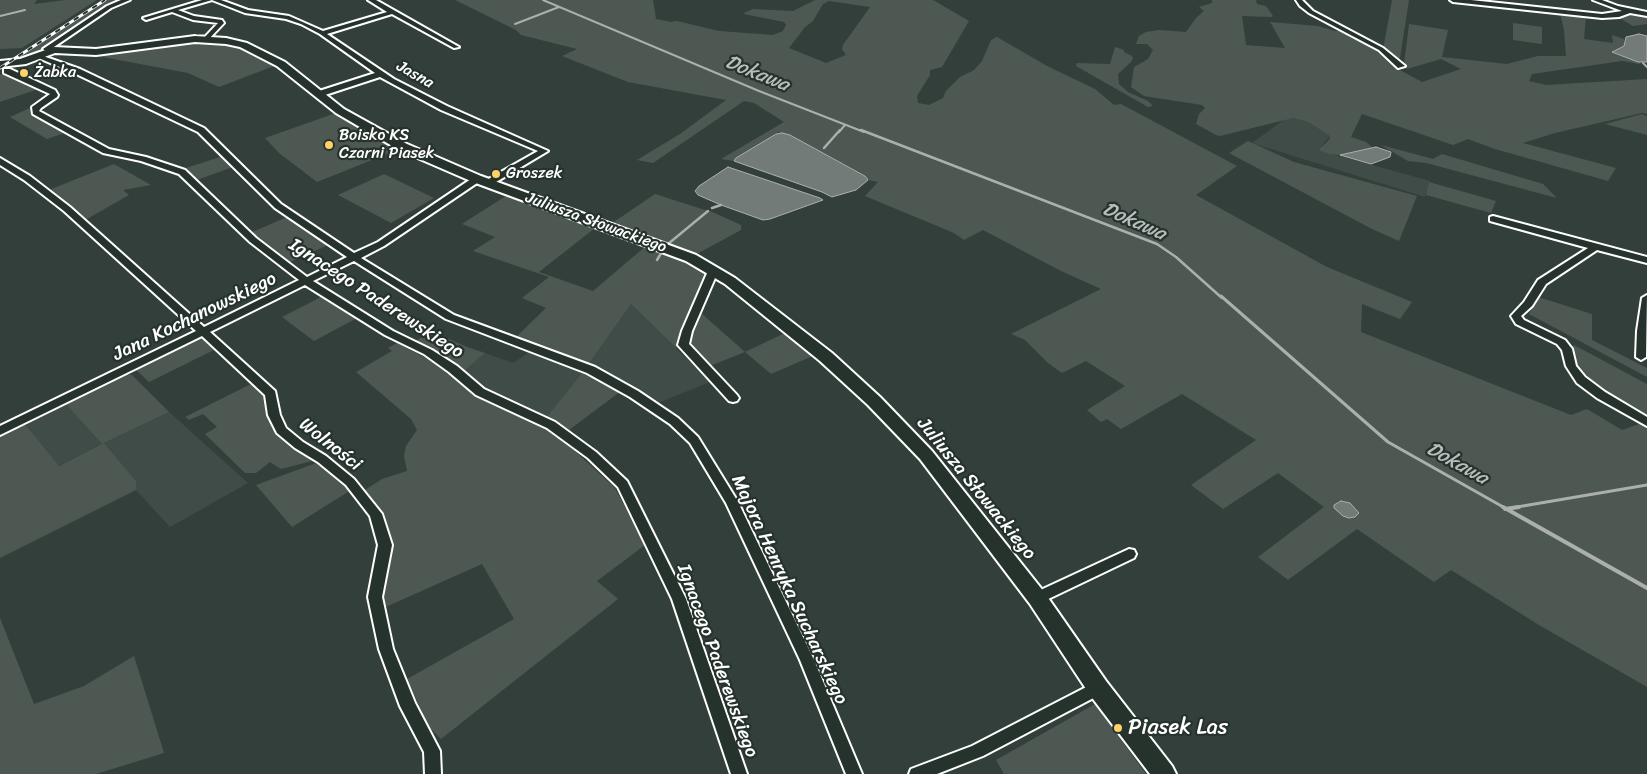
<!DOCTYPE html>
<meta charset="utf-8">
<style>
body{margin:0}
canvas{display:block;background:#333f3a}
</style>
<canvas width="1647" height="774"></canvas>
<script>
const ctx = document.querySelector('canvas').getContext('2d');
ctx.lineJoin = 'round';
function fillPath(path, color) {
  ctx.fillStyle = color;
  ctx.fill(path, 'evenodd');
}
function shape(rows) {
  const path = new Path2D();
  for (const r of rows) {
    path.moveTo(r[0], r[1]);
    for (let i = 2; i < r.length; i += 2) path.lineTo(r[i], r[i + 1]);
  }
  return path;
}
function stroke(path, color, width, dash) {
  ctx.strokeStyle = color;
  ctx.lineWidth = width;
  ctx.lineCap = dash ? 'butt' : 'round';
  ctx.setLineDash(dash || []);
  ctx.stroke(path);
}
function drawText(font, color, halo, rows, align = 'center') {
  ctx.font = font + ' Sriracha,sans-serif';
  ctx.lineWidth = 4.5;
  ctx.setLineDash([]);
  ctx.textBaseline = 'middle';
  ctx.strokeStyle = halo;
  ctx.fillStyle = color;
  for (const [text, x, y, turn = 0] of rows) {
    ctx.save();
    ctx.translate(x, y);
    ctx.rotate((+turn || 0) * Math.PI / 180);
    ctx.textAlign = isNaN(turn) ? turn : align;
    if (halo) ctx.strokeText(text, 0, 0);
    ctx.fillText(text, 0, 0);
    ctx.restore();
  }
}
const built = shape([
 [1293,118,1308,122,1330,136,1318,150,1430,181,1425,197,1252,143,1285,119],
 [631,304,710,382,653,405,588,365],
 [531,351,582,373,546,418,482,389,463,372,485,353,513,363],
 [64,402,102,444,58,466,23,422],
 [169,412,248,483,170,527,136,490,136,481,104,443]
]);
const green = shape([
 [0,0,37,0,34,4,66,0,97,0,22,48,0,49],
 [107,0,126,0,111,5,44,49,45,51,11,62],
 [455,0,653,0,656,19,671,22,677,21,719,31,773,35,783,31,786,25,784,22,744,14,744,13,753,9,793,11,815,0,933,0,969,21,942,67,930,70,930,75,917,96,918,103,929,105,943,98,946,91,960,77,974,70,982,61,991,40,997,37,1047,66,1095,89,1114,105,1121,104,1237,166,1196,195,1327,267,1412,302,1400,319,1362,304,1361,332,1571,415,1587,409,1622,430,1645,422,1647,423,1647,687,1539,625,1451,570,1434,582,1357,529,1288,580,1258,557,1324,507,1278,473,1223,509,1191,485,1256,440,1182,394,1121,429,1107,419,1101,422,1087,410,1125,386,1086,361,1062,373,1048,363,1025,340,1011,334,1101,289,1061,271,983,230,964,240,954,233,865,196,878,182,868,180,865,175,790,135,778,132,736,158,734,161,721,159,784,122,754,103,744,101,653,163,637,160,680,134,726,100,628,82,562,56,577,49,521,35,516,30],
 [829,1,870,7,843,45,842,49,846,55,826,63,789,48,805,27,813,21,823,4],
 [1212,0,1256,0,1257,4,1266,6,1273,16,1271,17,1242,16,1246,45,1285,48,1270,22,1318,26,1335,31,1344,31,1379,50,1398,69,1422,82,1461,69,1441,59,1407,69,1404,64,1409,24,1448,30,1442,57,1507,64,1538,56,1566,56,1564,30,1560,13,1586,15,1584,39,1613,43,1612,35,1624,39,1624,45,1613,51,1616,54,1641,63,1640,64,1622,61,1532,74,1529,81,1546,85,1647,79,1647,114,1642,113,1555,133,1523,143,1616,168,1608,181,1495,149,1468,139,1453,145,1362,114,1351,137,1366,142,1373,148,1340,155,1330,154,1318,150,1329,140,1330,136,1308,122,1293,118,1220,136,1216,135,1196,124,1199,114,1205,108,1202,105,1144,96,1131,87,1134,67,1148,59,1153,50,1147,44,1136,44,1139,36,1146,32,1159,30,1186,32,1196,18,1204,11,1199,7,1212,3],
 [1392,0,1409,0,1400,58,1394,59,1383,50],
 [1629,12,1647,15,1647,24,1633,26,1618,17],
 [1513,23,1542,27,1542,44,1513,40],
 [198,41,237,47,274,66,219,87,188,73,92,55],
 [1115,47,1124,50,1124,52,1132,56,1133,58,1131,62,1118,74,1119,84,1128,92,1148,101,1153,106,1148,107,1076,66,1077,63,1110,64],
 [6,72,38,89,0,102,0,75],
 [32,107,32,112,67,132,47,139,10,117],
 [336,113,397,150,317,182,279,153,265,138],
 [1642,114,1647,116,1647,135,1605,124],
 [1248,141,1294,162,1417,196,1399,241,1372,229,1229,153],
 [1381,145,1433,159,1442,154,1543,184,1557,198,1426,163,1408,161],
 [223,156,233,167,194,181,183,169],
 [114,164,151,185,123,190,129,195,87,219,49,190],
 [384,174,434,198,391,223,338,195],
 [1429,182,1496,201,1491,213,1426,195],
 [509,194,595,228,539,272,593,291,646,246,708,272,676,348,631,304,588,365,514,339,546,308,522,298,549,277,473,251,495,237,462,224],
 [655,194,708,211,672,242,710,211,741,225,741,230,693,256,608,226],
 [287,217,328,245,288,263,250,233],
 [323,296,357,318,314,341,282,317],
 [1538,297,1592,314,1592,340,1647,368,1647,377,1529,314],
 [701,313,745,352,785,333,815,355,771,374,745,352,710,366,689,348,689,341],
 [431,331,467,347,485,353,463,372,443,355,414,342],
 [203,335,218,348,149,382,135,369],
 [397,343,437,364,475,394,516,413,561,438,615,488,645,545,597,581,618,599,441,739,429,727,407,679,514,619,482,564,379,610,386,545,377,514,365,490,382,479,407,471,404,456,406,446,417,430,411,419,356,372,392,351,388,348],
 [1574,345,1647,384,1647,418,1608,397,1576,373,1569,349],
 [582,373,621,391,569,430,546,418],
 [125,374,132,375,169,412,104,443,136,481,136,490,0,558,0,433,23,422,59,466,102,444,64,402],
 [255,382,267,397,272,422,312,458,312,461,281,469,270,462,256,473,245,473,205,434,217,427,203,414,189,420,185,417],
 [319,462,351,490,292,527,256,485],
 [0,618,34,704,84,686,134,656,164,753,96,774,0,774],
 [1095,704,1146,774,1004,774,996,760]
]);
const water = shape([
 [1639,34,1647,36,1647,62,1638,62,1612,52,1624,46,1626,37,1639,34],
 [782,133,790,135,865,176,868,180,856,190,832,197,822,192,734,161,736,158,776,134,782,133],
 [1376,147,1391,152,1390,157,1371,164,1340,155,1376,147],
 [728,167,820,198,823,200,770,219,763,220,721,205,698,195,695,191,699,186,728,167],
 [1341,501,1350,503,1359,513,1355,517,1349,518,1343,516,1334,508,1334,505,1341,501]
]);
const streamFar3 = shape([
 [543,0,759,91,864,132],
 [0,16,25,10],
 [515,24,559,7],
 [1643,63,1647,67],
 [839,132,845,125]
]);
const streamFar2 = shape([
 [861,130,1157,244,1176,257,1222,298],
 [824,148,840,130],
 [712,208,721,205],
 [668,244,708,211],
 [657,260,663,250]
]);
const streamFar1 = shape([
 [1221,296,1388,442,1505,508],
 [1511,508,1647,485]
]);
const stream = shape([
 [1503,507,1647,588],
 [1505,509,1519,507]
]);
const street = shape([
 [121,0,130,0,111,8,51,49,51,52,47,52,43,49,107,6,121,0],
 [202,0,221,0,248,10,289,16,323,31,387,12,368,0,376,0,459,47,454,48,392,14,327,34,394,79,447,106,548,151,491,185,485,185,485,181,538,151,441,110,380,77,322,96,316,96,316,92,375,73,320,34,301,24,286,19,245,13,212,0,178,10,194,16,222,20,224,23,208,40,203,39,218,23,193,20,172,12,146,20,143,18,202,0],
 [1296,0,1302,0,1313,11,1383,48,1405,66,1398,68,1379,50,1309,13,1300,6,1296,0],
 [1450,0,1471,0,1602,14,1622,11,1593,0,1602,0,1618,6,1647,12,1647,16,1630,13,1619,17,1602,18,1453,2,1450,0],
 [36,55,40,55,80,69,204,128,281,204,354,253,378,242,474,177,480,177,480,181,384,246,361,258,454,315,595,367,638,391,678,418,698,437,738,502,814,660,862,774,846,774,800,660,726,503,690,443,670,424,630,397,587,373,446,319,354,261,313,281,393,331,432,350,457,366,484,389,555,422,596,452,627,481,686,599,747,774,731,774,672,599,618,487,588,458,547,428,476,395,449,372,424,354,385,335,305,285,210,332,275,391,280,415,286,428,303,442,326,456,354,479,382,514,392,545,382,597,393,649,415,703,440,751,441,774,425,774,424,752,400,706,379,649,368,597,378,545,370,516,346,485,318,462,295,448,277,433,268,415,265,395,202,336,0,435,0,426,196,331,64,211,24,180,0,165,0,158,30,176,70,207,204,327,299,280,250,242,179,174,141,161,103,153,33,114,32,107,50,94,4,73,4,69,10,69,55,90,58,95,57,97,41,108,39,111,109,149,146,157,185,170,256,238,307,277,347,257,275,208,198,132,74,73,36,57,36,55],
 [1493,216,1647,257,1647,263,1597,250,1546,284,1532,306,1521,316,1524,320,1565,340,1572,349,1576,366,1585,377,1605,392,1647,417,1647,426,1597,398,1577,383,1566,366,1562,350,1557,344,1516,324,1511,316,1524,302,1538,280,1588,248,1490,221,1490,217,1493,216],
 [713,268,718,271,692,331,689,344,737,395,739,398,737,401,733,402,729,401,678,345,682,331,708,271,713,268],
 [1647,295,1646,357,1641,360,1636,357,1637,331,1642,298,1647,295],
 [1129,549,1134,550,1136,554,1134,558,1042,602,1037,604,1032,602,1030,598,1032,594,1129,549],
 [1098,681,1103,683,1106,688,1103,693,983,756,937,774,909,774,911,769,972,746,1098,681]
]);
const secondary = shape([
 [195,36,226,38,247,43,285,62,344,109,407,144,481,176,696,255,735,278,832,353,880,397,932,451,1044,592,1106,681,1172,766,1176,774,1150,774,1090,695,1030,604,920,459,868,405,820,361,725,284,686,261,473,182,399,150,336,113,277,66,240,47,226,44,195,42,96,55,55,53,26,64,0,67,0,61,20,59,54,47,96,49,195,36]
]);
const rail = shape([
 [0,68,105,0]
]);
const markers = [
 [24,73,5,"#ffd166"],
 [329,145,5,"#ffd166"],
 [496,174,5,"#ffd166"],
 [1118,728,5,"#ffd166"]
];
const farPoinames = [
 ["Żabka",34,73],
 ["Boisko KS",339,136],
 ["Czarni Piasek",339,154],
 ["Groszek",506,174]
];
const farStreetnames = [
 ["Jasna",415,75,29],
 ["Juliusza Słowackiego",596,223,20]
];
const streetNames = [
 ["Ignacego Paderewskiego",376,299,33],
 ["Jana Kochanowskiego",195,317,-26],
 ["Wolności",330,445,38],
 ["Juliusza Słowackiego",976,489,51],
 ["Majora Henryka Sucharskiego",789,590,65],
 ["Ignacego Paderewskiego",717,661,70]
];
const waterNames = [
 ["Dokawa",757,74,22],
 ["Dokawa",1134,222,24],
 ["Dokawa",1457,464,29]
];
const nearPoinames = [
 ["Piasek Las",1128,728]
];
fillPath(built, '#404c47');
fillPath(green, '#4d5853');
fillPath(water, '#737b78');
stroke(water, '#abb0ae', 1);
stroke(streamFar3, '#abb0ae', 2);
stroke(streamFar2, '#abb0ae', 2.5);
stroke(streamFar1, '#abb0ae', 3);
stroke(stream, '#abb0ae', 4);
stroke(street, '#fff', 4);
stroke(secondary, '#fff', 4);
fillPath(street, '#26332d');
fillPath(secondary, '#26332d');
stroke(rail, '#fff', 3);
stroke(rail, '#26332d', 2, [5.5]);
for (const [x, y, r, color] of markers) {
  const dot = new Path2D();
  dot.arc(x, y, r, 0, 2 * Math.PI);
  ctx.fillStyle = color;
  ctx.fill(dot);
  stroke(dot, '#26332d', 2);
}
drawText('16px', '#fff', '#26332d', farPoinames, 'left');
drawText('16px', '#fff', '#26332d', farStreetnames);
drawText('19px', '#fff', '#26332d', streetNames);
drawText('italic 20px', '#b9bdbc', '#26332d', waterNames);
drawText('22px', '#fff', '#26332d', nearPoinames, 'left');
</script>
